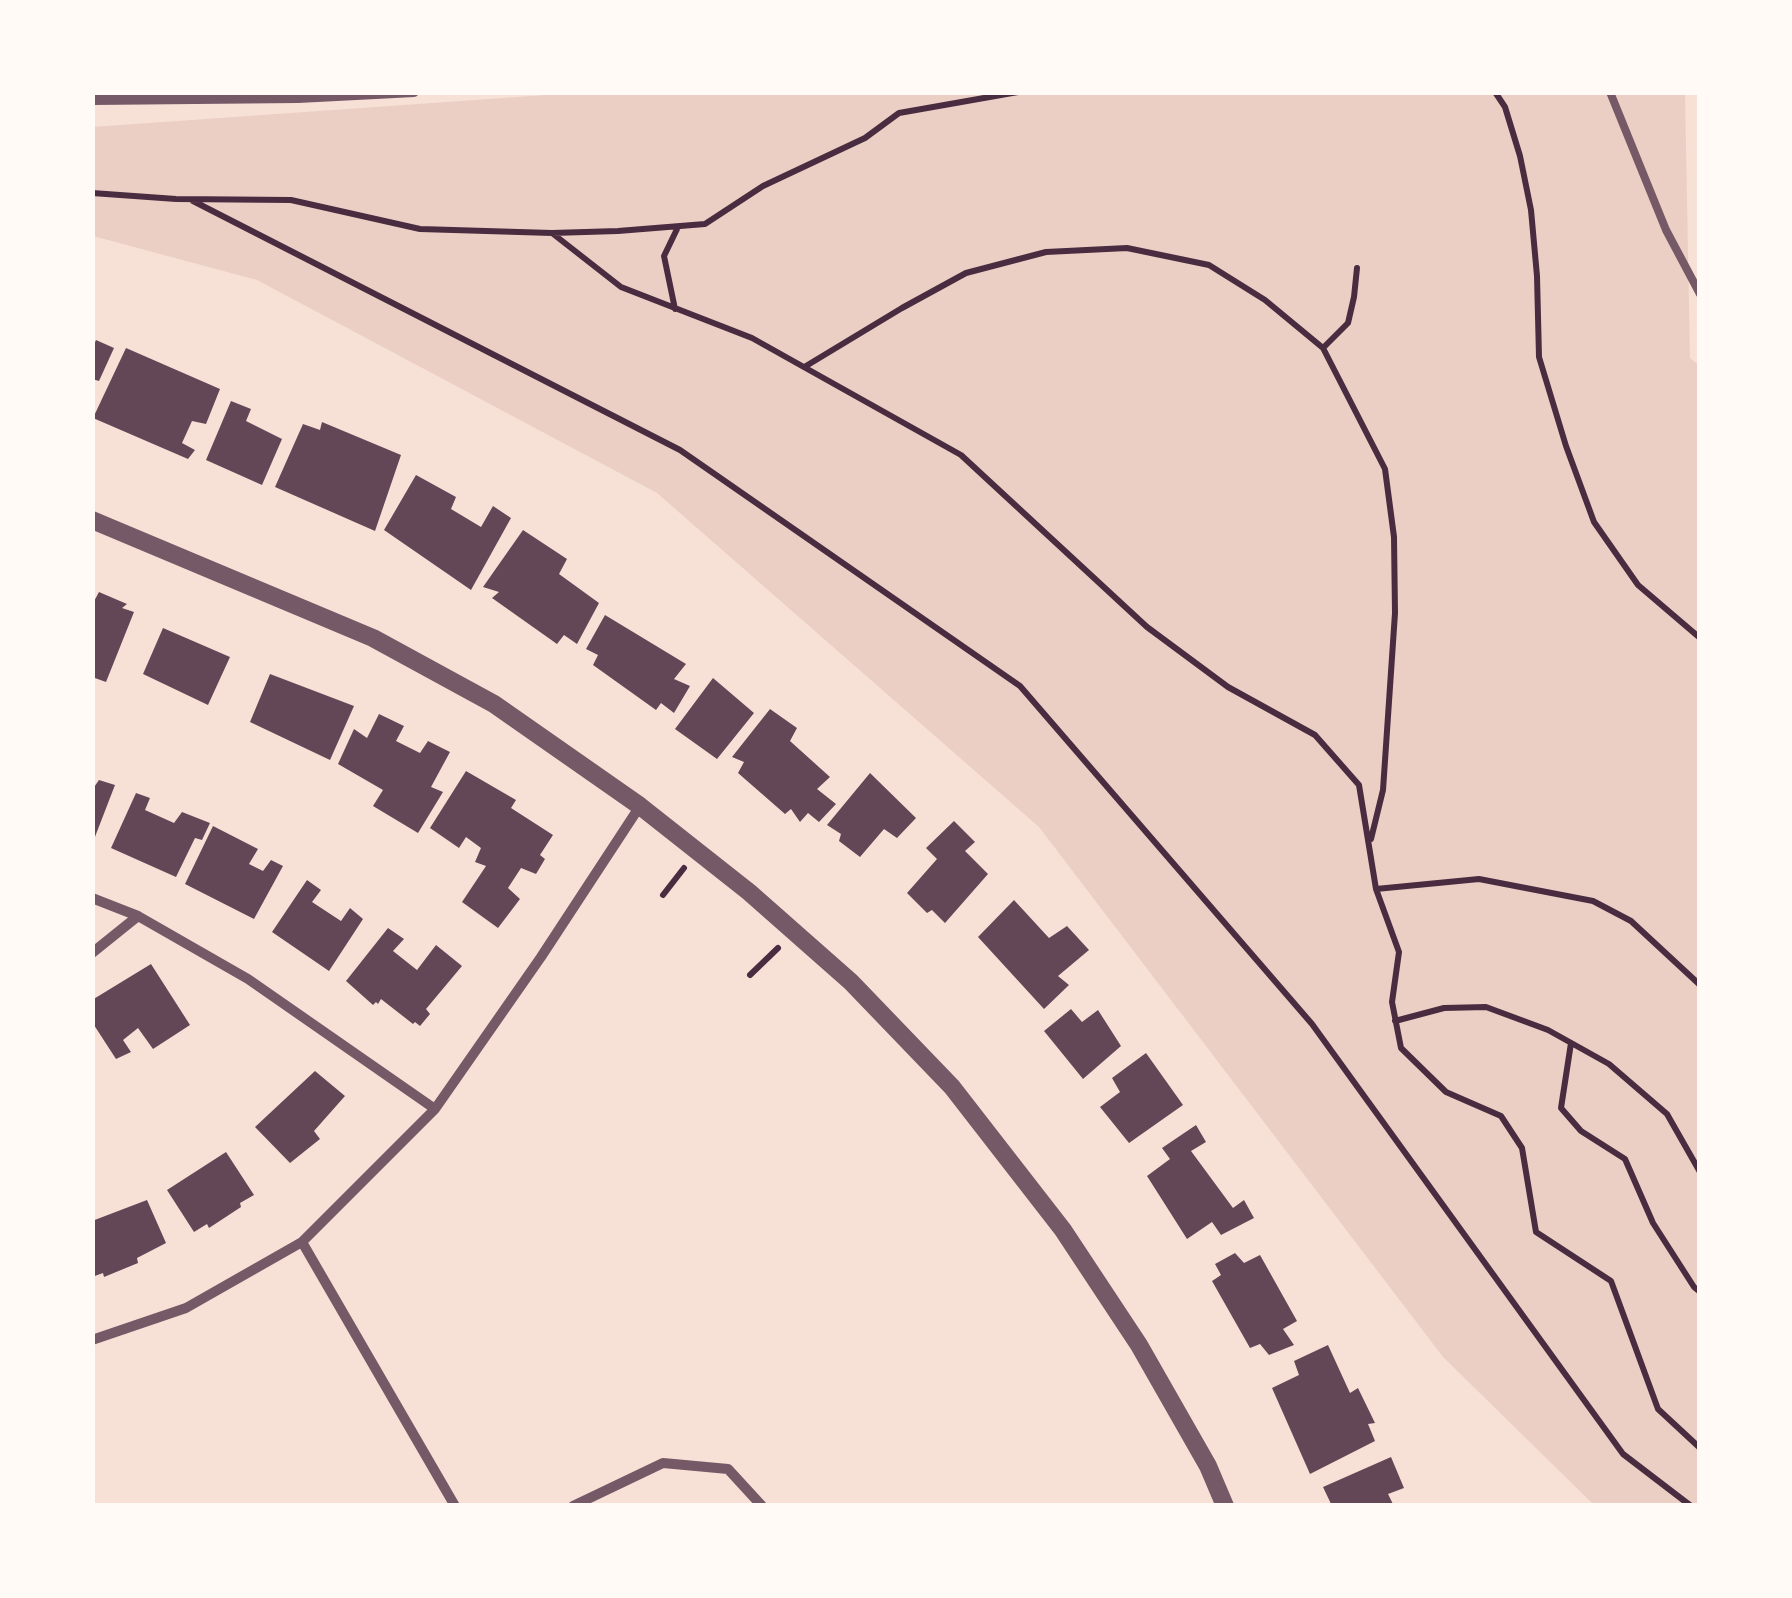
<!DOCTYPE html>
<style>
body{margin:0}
#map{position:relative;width:1792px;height:1598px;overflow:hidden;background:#f7e1d7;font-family:"PT Sans Narrow",sans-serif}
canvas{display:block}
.frame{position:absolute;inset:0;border:95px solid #fffaf5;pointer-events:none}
</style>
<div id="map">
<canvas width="1792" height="1598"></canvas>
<div class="frame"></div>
</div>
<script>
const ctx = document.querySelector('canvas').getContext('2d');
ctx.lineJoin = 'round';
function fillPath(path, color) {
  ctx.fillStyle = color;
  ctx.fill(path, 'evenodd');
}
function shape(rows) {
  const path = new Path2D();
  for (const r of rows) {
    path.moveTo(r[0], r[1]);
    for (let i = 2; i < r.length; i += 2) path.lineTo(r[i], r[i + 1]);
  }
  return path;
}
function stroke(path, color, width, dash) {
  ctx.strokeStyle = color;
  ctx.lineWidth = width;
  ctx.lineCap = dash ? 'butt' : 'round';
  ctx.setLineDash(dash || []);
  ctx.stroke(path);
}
const green = shape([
 [588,92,1685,93,1690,358,1700,366,1699,1505,1594,1505,1443,1357,1039,827,657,493,257,280,93,236,92,127]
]);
const building = shape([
 [96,340,114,348,99,381,92,379,92,349],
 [126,348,220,389,206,424,192,421,182,443,195,450,188,459,93,418],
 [231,401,251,409,246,421,282,439,262,485,206,460],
 [322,422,401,455,375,531,275,487,303,424,320,430],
 [416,475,456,497,451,509,481,527,493,506,511,518,471,590,384,530],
 [523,530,567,559,559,574,599,603,577,644,564,635,557,644,492,598,499,592,483,587],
 [99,592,127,604,122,608,134,612,106,682,92,677,92,605],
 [605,615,686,664,674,679,690,686,674,713,661,703,656,710,593,665,598,655,586,649],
 [163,628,230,657,208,705,143,674],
 [270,674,354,706,330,760,250,722],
 [713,678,754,713,717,759,675,729],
 [770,709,797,728,790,741,830,777,817,789,836,804,819,822,808,813,800,822,791,809,785,814,738,773,744,762,732,757],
 [379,714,404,726,396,741,420,753,428,741,450,752,431,787,443,792,418,833,373,806,383,790,338,764,354,729,367,738],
 [466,771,516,800,511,808,553,835,540,855,545,859,536,874,521,868,508,888,520,899,498,928,462,902,486,866,475,862,481,848,466,837,459,848,430,828],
 [870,773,916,818,897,838,884,829,860,857,839,841,841,834,827,825],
 [99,780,115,785,93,842,92,790],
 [136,793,150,798,145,810,174,823,182,812,210,823,202,840,195,838,176,877,111,848],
 [954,821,975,842,965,851,988,874,945,923,932,910,927,913,907,893,937,859,926,848],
 [213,826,258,849,249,864,263,871,271,860,283,866,254,919,185,884],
 [307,880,321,890,312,902,341,921,350,908,363,919,329,971,272,932],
 [1014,900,1049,938,1067,926,1089,950,1058,976,1069,985,1044,1009,978,937],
 [388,928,404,939,393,951,417,970,436,945,462,966,426,1009,430,1014,420,1026,415,1022,413,1024,381,999,378,1004,376,1002,373,1005,346,981],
 [151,964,190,1025,153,1049,138,1028,123,1040,131,1052,116,1059,92,1022,92,1000],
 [1071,1009,1082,1022,1098,1010,1121,1046,1083,1079,1044,1031],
 [1146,1053,1183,1105,1129,1143,1100,1107,1120,1092,1112,1078],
 [315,1071,345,1096,314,1131,320,1139,290,1163,255,1127],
 [1196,1125,1206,1142,1191,1151,1233,1208,1244,1200,1254,1218,1221,1235,1212,1222,1187,1239,1147,1176,1170,1159,1162,1148],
 [226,1152,254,1195,240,1203,241,1207,209,1228,207,1224,194,1232,167,1190],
 [147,1200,166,1243,137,1258,138,1263,104,1277,103,1273,92,1277,92,1221],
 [1235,1253,1244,1263,1260,1255,1297,1321,1283,1329,1294,1345,1269,1355,1260,1344,1250,1348,1212,1281,1221,1275,1215,1264],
 [1328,1345,1350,1393,1358,1388,1375,1423,1368,1424,1375,1441,1310,1474,1272,1388,1299,1375,1294,1361],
 [1391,1457,1404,1488,1388,1494,1394,1506,1332,1506,1323,1487]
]);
const path = shape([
 [1495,92,1505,107,1520,156,1531,210,1537,276,1539,357,1566,446,1594,522,1638,585,1700,638],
 [92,193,176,199,291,200,420,229,552,233,621,287,752,338,961,455,1147,627,1228,687,1315,735,1359,785,1376,889,1399,952,1392,1002,1401,1048,1446,1092,1501,1116,1522,1148,1536,1232,1611,1281,1658,1409,1700,1448],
 [193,201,680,450,1020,686,1312,1024,1623,1454,1691,1506],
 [552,233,618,231,705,224,763,186,865,138,899,113,1018,92],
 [675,309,664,256,678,227],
 [1323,348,1348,323,1354,297,1357,268],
 [806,366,902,308,966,273,1046,252,1127,248,1209,265,1265,300,1323,348,1385,469,1394,537,1395,613,1383,790,1371,839],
 [1376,889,1479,879,1593,901,1631,921,1700,985],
 [663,895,684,868],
 [750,975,778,948],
 [1395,1021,1444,1008,1486,1007,1548,1030,1609,1064,1667,1114,1700,1172],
 [1571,1043,1561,1108,1581,1131,1625,1159,1653,1223,1694,1287,1700,1292]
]);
const service = shape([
 [1610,92,1666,230,1700,294]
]);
const minor = shape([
 [92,100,298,98,414,92],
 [92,898,138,916,248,979,435,1109],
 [92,953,138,916],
 [302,1242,455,1506],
 [92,1340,186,1308,302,1242,435,1109,541,957,640,806],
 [573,1506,663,1463,728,1469,762,1506]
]);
const tertiary = shape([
 [92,520,373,638,494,704,640,806,749,892,851,982,952,1087,1063,1230,1139,1345,1208,1466,1225,1506]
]);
fillPath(green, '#ebcfc5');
fillPath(building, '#644757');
stroke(path, '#4a2c40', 6);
stroke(service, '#755966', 8);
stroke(minor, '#755966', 10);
stroke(tertiary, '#755966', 18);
</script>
